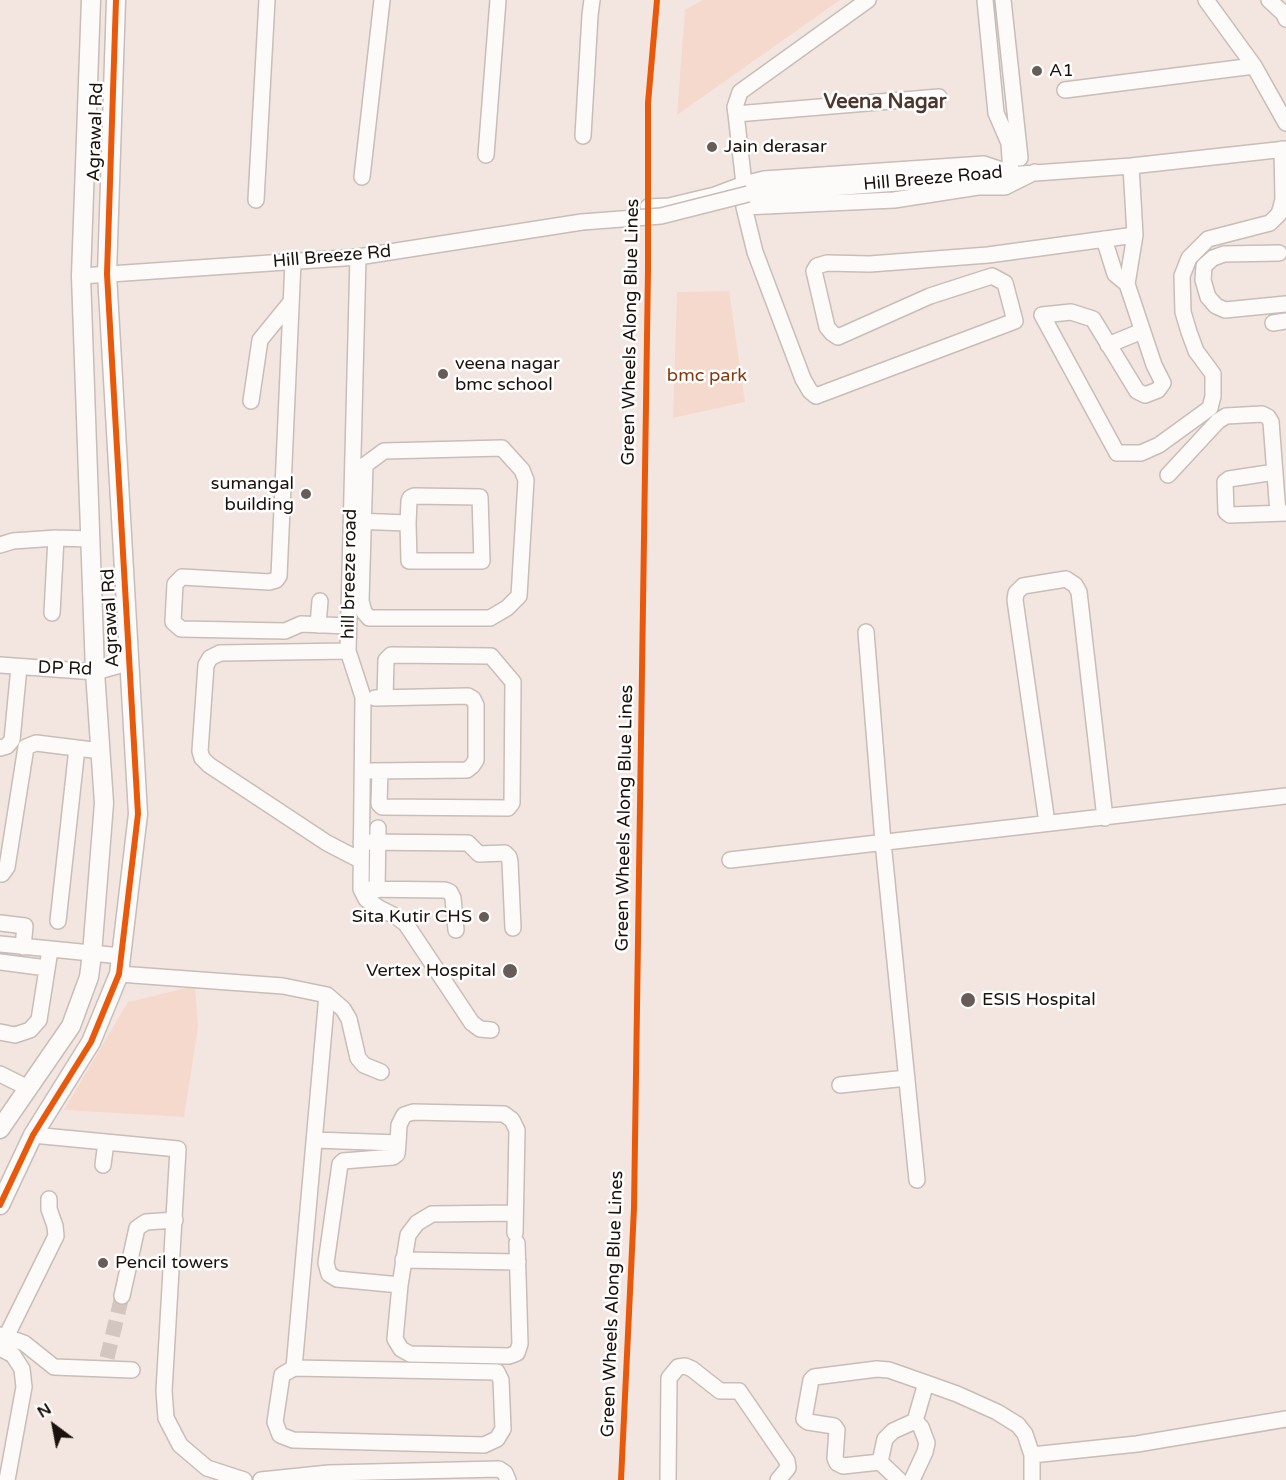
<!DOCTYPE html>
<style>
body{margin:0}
#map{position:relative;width:1286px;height:1480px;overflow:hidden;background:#f3e6e0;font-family:"Varela Round",sans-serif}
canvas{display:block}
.north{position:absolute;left:24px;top:1396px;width:60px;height:60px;-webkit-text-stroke:4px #fff;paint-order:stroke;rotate:328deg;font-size:16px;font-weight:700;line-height:24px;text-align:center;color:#1c120d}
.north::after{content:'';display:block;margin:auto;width:21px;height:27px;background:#1c120d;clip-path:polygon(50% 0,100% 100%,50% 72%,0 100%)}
</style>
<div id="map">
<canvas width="1286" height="1480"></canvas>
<div class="north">N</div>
</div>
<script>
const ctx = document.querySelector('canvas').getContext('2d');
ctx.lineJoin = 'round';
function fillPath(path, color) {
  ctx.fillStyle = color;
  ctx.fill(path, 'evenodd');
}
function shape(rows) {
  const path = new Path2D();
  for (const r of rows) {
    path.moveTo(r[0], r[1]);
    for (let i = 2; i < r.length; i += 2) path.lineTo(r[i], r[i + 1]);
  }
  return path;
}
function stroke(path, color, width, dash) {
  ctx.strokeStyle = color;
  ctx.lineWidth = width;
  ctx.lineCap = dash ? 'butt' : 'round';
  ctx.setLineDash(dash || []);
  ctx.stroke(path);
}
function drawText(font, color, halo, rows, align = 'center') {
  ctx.font = font + ' "Varela Round",sans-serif';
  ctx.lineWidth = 5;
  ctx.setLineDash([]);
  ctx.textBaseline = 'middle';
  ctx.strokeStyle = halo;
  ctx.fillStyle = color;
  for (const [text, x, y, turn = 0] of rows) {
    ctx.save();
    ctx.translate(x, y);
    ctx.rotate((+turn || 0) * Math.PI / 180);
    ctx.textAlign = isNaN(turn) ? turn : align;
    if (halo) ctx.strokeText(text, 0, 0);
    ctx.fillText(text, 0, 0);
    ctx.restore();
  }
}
const green = shape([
 [703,0,840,0,677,115,685,10],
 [729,291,745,402,673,418,677,292],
 [195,986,198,1027,184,1117,64,1110,128,1002]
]);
const minorTunnel = shape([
 [107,1358,122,1296]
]);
const minor = shape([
 [1003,0,1020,158],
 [1206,0,1254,66,1286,123],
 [1269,0,1284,14,1286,19],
 [1065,90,1254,66],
 [939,97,736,114,744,184,744,207,894,200,978,187,1005,187,1035,172],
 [736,114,735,107,740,92,868,0],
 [583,136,590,15,592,0],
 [486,155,498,0],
 [1131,166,1135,235,1127,284,1154,365,1163,383,1158,390,1145,395,1137,391,1093,319,1071,312,1042,315,1117,453,1141,453,1159,445,1210,408,1213,396,1213,374,1196,351,1189,332,1183,312,1182,276,1189,258,1208,239,1270,223,1279,214,1283,200,1282,149],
 [362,177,382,0],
 [748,194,1131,166,1286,149],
 [256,200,267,0],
 [648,207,669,206,715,195,744,184,764,179,984,164,1011,173,1009,143,996,113,985,0],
 [744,207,755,252,803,379,810,391,816,396,1015,321,1005,283,992,276,930,296,838,337,832,333,827,327,814,271,817,266,827,263,870,264,988,255,1135,235],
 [1104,239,1115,274,1127,284],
 [1279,253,1224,254,1213,258,1204,266,1203,280,1208,297,1216,306,1225,310,1286,304],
 [358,257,348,651,363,697,361,889,366,899,379,908,397,917,406,924,472,1023,480,1029,491,1030],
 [293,262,279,576,276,580,269,582,182,577,175,584,173,622,181,629,285,631,301,624,348,626],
 [81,276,358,257,582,222],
 [1273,323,1286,321],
 [1108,345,1142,331],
 [251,401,260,340,291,302],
 [502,448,522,470,526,480,519,596,507,608,490,618,369,618,364,612,361,601,365,465,384,451,502,448],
 [1275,472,1229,479,1225,482,1226,512,1230,515,1286,513],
 [1168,475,1218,421,1226,416,1262,414,1268,417,1271,422,1278,513],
 [354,521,408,523,409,501,410,498,414,496,480,497,482,561,409,561,408,523],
 [0,545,13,541,56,538,91,539],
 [52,613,56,538],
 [318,625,320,601],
 [866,632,883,842,917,1180],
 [348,651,220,653,210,658,206,665,200,751,202,758,209,765,327,843,360,860],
 [0,665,95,672,128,663],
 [0,748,7,746,12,740,19,667],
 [371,771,467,770,472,766,476,760,476,705,473,699,468,696,375,698],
 [380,771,379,804,382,807,508,808,512,803,513,682,491,656,391,655,386,660,385,698],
 [1047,823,1015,600,1016,593,1023,586,1066,579,1075,585,1079,592,1105,818],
 [361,842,468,843,479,854,505,853,509,857,510,862,513,928],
 [730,860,1286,796],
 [0,873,2,874,7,867,26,747,36,743,101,751],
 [361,889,445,890,450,892,453,898,456,930],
 [377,890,378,828],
 [58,921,77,748],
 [0,923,25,926,23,947],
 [0,944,121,956],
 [0,962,47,968],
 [119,974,283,986,327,995,294,1368,497,1372,501,1380,503,1429,497,1439,484,1445,293,1440,280,1435,275,1422,282,1375,294,1368],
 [327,995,343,1009,349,1019,358,1058,364,1065,381,1072],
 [0,1032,15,1035,30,1030,39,1020,50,950],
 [0,1074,28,1088],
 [840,1085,907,1078],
 [33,1135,178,1149,164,1391,166,1418,180,1445,207,1468,244,1480],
 [315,1140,398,1143,399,1125,404,1115,413,1112,504,1114,512,1120,517,1130,515,1233],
 [398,1143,397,1154,393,1157,343,1161,340,1164,326,1263,329,1274,337,1279,400,1285,395,1339,401,1349,410,1354,509,1356,517,1353,520,1344,517,1243],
 [103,1165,106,1142],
 [403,1260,518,1262],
 [400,1285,408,1235,417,1223,432,1214,515,1213],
 [122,1296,137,1228,146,1222,175,1220],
 [0,1335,24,1343,54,1367,132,1370],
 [6,1337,56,1236,55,1226,49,1209,49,1199],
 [0,1348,13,1355,22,1369,24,1387,7,1480],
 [926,1383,915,1421,893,1431,885,1439,880,1462,843,1466,837,1463,835,1458,837,1430,834,1426,808,1422,804,1419,811,1380,814,1377,877,1369,889,1370,926,1383,957,1394,997,1412,1018,1425,1025,1434,1032,1455,1137,1444,1286,1419],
 [880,1462,899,1480],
 [261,1480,329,1473,499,1469,505,1473,508,1480],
 [668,1480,669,1378,678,1367,685,1366,692,1369,720,1391,739,1391,787,1461,788,1468,778,1480],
 [912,1480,925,1452,927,1443,921,1427,915,1421],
 [1032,1480,1032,1455]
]);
const tertiary = shape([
 [0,1129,71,1026,89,977,92,954,104,803,95,672,81,276,91,0],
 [0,1205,33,1135,91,1042,119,974,138,814,107,274,116,0]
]);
const minorBridge = shape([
 [582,222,661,216,748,194]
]);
const cycleway = shape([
 [0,1205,33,1135,91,1042,119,974,138,814,107,274,116,0],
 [621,1480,634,1208,648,270,648,103,657,0]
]);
const markers = [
 [1037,71,6,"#675c57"],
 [712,147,6,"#675c57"],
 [443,374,6,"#675c57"],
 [306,494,6,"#675c57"],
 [484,917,6,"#675c57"],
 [510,971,8,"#675c57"],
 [968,1000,8,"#675c57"],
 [103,1263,6,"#675c57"]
];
const poiNames = [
 ["A1",1049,71],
 ["Jain derasar",724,147],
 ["veena nagar",455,364],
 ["bmc school",455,385],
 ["sumangal",294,484,"right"],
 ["building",294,505,"right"],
 ["Sita Kutir CHS",472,917,"right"],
 ["Vertex Hospital",496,971,"right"],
 ["ESIS Hospital",982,1000],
 ["Pencil towers",115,1263]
];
const streetNames = [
 ["Agrawal Rd",96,132,-88],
 ["Hill Breeze Road",933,179,-5],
 ["Hill Breeze Rd",332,257,-5],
 ["Green Wheels Along Blue Lines",631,332,-89],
 ["hill breeze road",350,574,-89],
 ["Agrawal Rd",111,618,-93],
 ["DP Rd",65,669,2],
 ["Green Wheels Along Blue Lines",625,818,-89],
 ["Green Wheels Along Blue Lines",613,1304,-88]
];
const parkNames = [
 ["bmc park",707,376]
];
const neighbourhoodNames = [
 ["Veena Nagar",885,103]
];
fillPath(green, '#f5d9cc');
stroke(minorTunnel, '#d3c6c0', 15, [15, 8]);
stroke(minor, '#c8bdb7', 18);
stroke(tertiary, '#c8bdb7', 21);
stroke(minor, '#fdfbfa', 15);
stroke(tertiary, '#fdfbfa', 18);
stroke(minorBridge, '#c8bdb7', 18, []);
stroke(minorBridge, '#fdfbfa', 15);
stroke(cycleway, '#e8590c', 6);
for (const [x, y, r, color] of markers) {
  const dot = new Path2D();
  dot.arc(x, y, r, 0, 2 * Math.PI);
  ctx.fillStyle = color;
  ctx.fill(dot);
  stroke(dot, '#fff', 2);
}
drawText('18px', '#1c120d', '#fff', poiNames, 'left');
drawText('18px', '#1c120d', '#fff', streetNames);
drawText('18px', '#87380c', '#fff', parkNames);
drawText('bold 20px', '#4e372c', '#fff', neighbourhoodNames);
</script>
